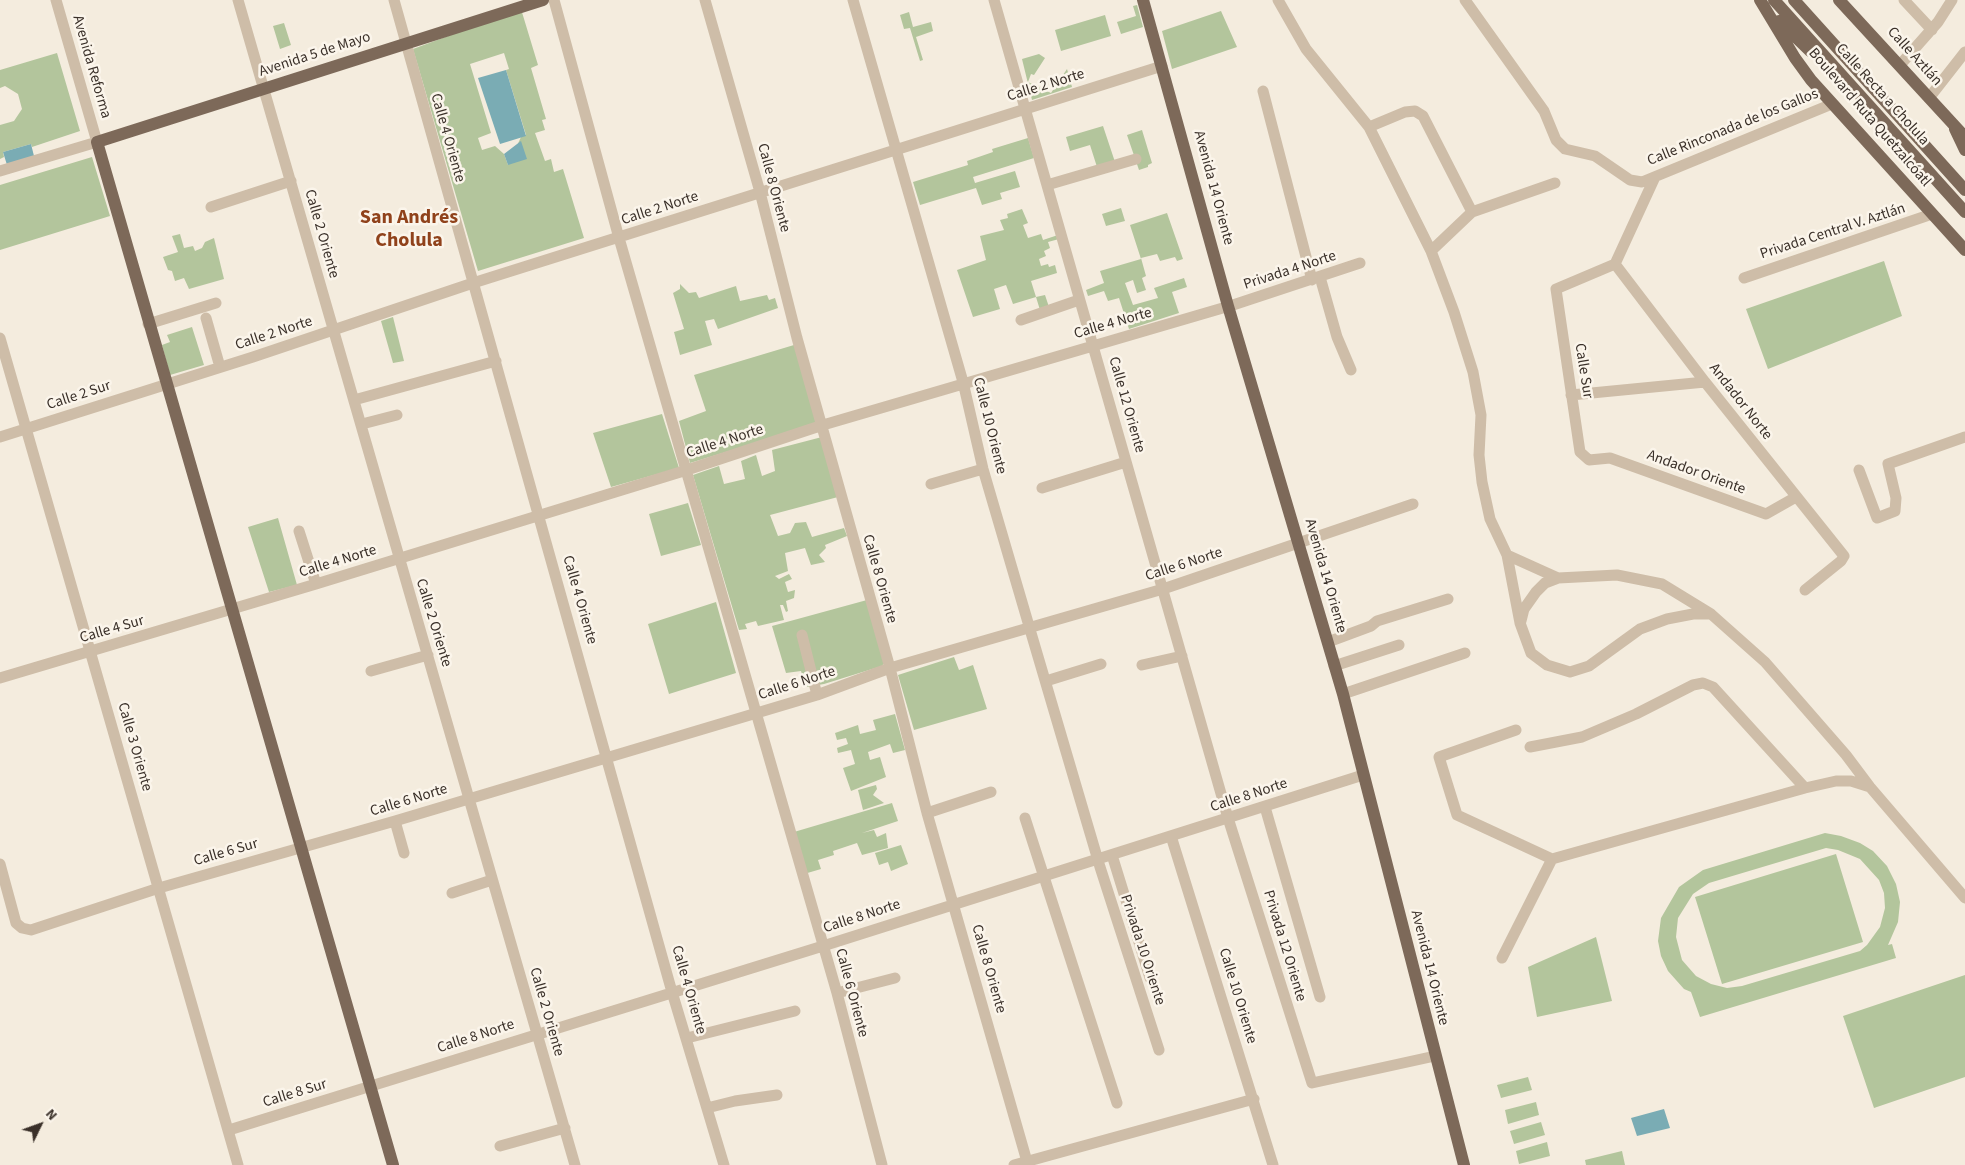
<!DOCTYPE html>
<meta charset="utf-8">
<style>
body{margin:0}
#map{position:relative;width:1965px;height:1165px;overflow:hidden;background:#f4ecde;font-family:"Source Sans 3",sans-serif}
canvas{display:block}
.north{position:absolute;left:15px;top:1100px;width:50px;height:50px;-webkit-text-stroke:4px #fbf5eb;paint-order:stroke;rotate:48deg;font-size:14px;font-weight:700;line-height:20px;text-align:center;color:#3a3029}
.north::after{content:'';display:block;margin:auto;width:18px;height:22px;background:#3a3029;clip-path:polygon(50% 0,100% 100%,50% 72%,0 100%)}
</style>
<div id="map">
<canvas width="1965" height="1165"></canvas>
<div class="north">N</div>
</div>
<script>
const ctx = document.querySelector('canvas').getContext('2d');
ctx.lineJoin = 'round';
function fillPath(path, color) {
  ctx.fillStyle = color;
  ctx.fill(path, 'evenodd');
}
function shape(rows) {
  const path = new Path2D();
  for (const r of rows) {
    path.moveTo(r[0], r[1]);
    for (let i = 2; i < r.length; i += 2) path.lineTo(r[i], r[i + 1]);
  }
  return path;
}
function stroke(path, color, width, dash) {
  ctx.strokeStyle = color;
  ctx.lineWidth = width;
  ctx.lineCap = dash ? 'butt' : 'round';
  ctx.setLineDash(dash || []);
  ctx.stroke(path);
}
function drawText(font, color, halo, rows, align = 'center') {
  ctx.font = font + ' "Source Sans 3",sans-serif';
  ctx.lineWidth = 5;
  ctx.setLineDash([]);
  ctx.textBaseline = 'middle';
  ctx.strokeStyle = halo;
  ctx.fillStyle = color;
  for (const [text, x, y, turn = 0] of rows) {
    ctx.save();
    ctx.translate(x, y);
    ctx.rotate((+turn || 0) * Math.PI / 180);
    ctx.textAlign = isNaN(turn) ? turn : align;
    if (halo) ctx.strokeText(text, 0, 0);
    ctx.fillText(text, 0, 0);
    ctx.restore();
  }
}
const green = shape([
 [1137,5,1143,27,1121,34,1117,22,1136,16,1133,6],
 [521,9,538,65,531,68,546,119,542,120,545,130,535,133,545,161,551,159,554,172,563,169,584,238,478,271,413,49],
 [504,53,509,69,506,70,526,135,521,137,508,165,504,154,495,146,482,150,478,138,491,133,470,64],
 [1221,11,1237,47,1172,69,1162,31],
 [909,12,913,27,931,22,933,31,916,37,923,60,920,61,910,28,904,29,900,15],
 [1105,15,1111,36,1061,51,1055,30],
 [284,23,291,45,280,49,273,26],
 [57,53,80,131,32,147,31,144,3,152,4,157,0,159,0,125,14,121,22,109,18,94,5,86,0,88,0,70],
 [1039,54,1045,58,1034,75,1031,74,1028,82,1051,93,1067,69,1072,87,1032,100,1022,59],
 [1103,126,1115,162,1097,167,1090,145,1070,151,1066,137],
 [1142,130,1152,163,1148,165,1148,167,1139,170,1127,135],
 [1028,138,1034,158,973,177,975,183,1015,171,1020,187,1000,193,1002,199,982,205,976,188,920,205,913,182,968,165,967,161,993,152,992,149],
 [92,157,110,216,0,250,0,185],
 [1121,208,1125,221,1106,226,1102,214],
 [1022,209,1028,223,1023,225,1028,238,1041,234,1043,240,1058,235,1059,239,1048,242,1050,248,1044,251,1046,256,1039,259,1041,266,1048,264,1049,267,1055,265,1057,273,1031,281,1036,297,1045,295,1049,307,1040,310,1036,297,1013,304,1006,285,994,289,1000,309,973,317,957,270,986,260,980,236,1004,230,1000,220,1008,218,1007,214],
 [1167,213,1183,259,1177,261,1175,257,1160,261,1157,254,1141,258,1146,276,1142,278,1146,290,1137,293,1133,280,1125,283,1133,305,1158,298,1154,288,1184,278,1187,287,1172,292,1179,313,1129,329,1119,298,1108,301,1104,291,1088,296,1086,290,1104,283,1100,271,1141,259,1130,225],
 [180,234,184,248,193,246,195,251,202,248,205,242,214,238,224,279,189,289,184,278,175,281,172,271,168,270,163,257,178,252,172,236],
 [1884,261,1902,316,1768,369,1746,309],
 [680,284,689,293,696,292,699,298,736,286,740,301,767,295,769,300,775,298,778,308,718,329,714,319,705,321,712,345,680,355,674,332,684,329,673,293,680,289],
 [393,317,404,361,393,363,381,321],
 [192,327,204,365,170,375,162,345,170,342,167,335],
 [794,345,818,424,690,463,679,421,706,411,694,375],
 [662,414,679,468,611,487,593,433],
 [822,437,838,497,770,515,778,536,790,533,795,523,806,522,812,537,844,528,847,536,825,545,826,548,819,555,825,562,811,565,805,548,785,553,788,571,775,576,779,579,789,574,792,579,785,582,788,592,795,590,794,598,786,601,788,611,786,612,783,605,780,605,784,620,758,626,756,621,745,624,747,629,739,630,693,475,719,466,724,484,745,479,741,461,756,455,762,476,775,471,772,450],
 [688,503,701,545,661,556,649,514],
 [278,518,297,585,269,592,248,527],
 [867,600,885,662,882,666,824,684,806,687,801,671,786,673,772,626],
 [716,602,736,673,669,694,648,624],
 [954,657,959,670,973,665,987,709,914,730,898,675],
 [895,714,905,750,893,753,890,744,868,752,870,760,880,757,886,777,851,791,843,768,855,764,851,750,838,753,837,748,848,744,846,738,837,740,835,733,858,725,860,734,876,730,873,720],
 [876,785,877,789,873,795,884,803,863,810,858,790],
 [892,803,898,821,862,833,874,830,877,837,886,833,888,848,862,855,857,843,833,851,834,855,818,860,821,869,804,874,794,832],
 [1825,833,1841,836,1860,843,1873,851,1887,866,1896,884,1900,902,1898,922,1888,945,1892,944,1896,958,1700,1017,1691,992,1684,989,1668,971,1661,956,1658,941,1661,918,1679,887,1703,870],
 [1826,848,1838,850,1860,859,1879,880,1884,893,1885,908,1880,927,1867,945,1860,951,1742,986,1727,988,1711,984,1696,976,1682,960,1676,937,1678,918,1693,894,1709,883],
 [901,845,908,864,891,871,888,862,879,865,875,853],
 [1836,854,1863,942,1722,984,1695,897],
 [1596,937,1612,1001,1537,1017,1528,967],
 [1965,975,1965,1077,1874,1108,1843,1016],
 [1528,1077,1532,1090,1501,1098,1497,1085],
 [1536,1102,1539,1115,1508,1124,1505,1110],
 [1541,1122,1545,1135,1514,1144,1510,1131],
 [1547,1142,1550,1156,1519,1164,1516,1151],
 [1622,1151,1625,1165,1586,1165,1585,1160]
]);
const water = shape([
 [506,70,526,136,500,144,478,78],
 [521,141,527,159,508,165,504,154],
 [31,144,34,156,7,165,3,152],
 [1664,1109,1670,1128,1637,1136,1631,1118]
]);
const minor = shape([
 [238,0,575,1165],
 [394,0,672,992,724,1165],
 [554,0,619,238,837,993,882,1165],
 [705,0,760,192,797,338,890,668,927,813,1028,1165],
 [853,0,963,382,983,469,1029,626,1100,867,1159,1050],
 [994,0,1228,818,1312,1083,1435,1056],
 [1278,0,1306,49,1369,127,1431,251,1454,312,1473,372,1481,415,1479,455,1482,482,1490,519,1507,555,1520,623,1531,653,1547,665,1570,672,1589,666,1640,629,1667,619,1693,614,1711,614],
 [1465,0,1544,111,1556,140,1565,149,1595,156,1630,180,1642,182,1832,104],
 [1904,0,1932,30],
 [1900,65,1938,22,1952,0],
 [1263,91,1312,280],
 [1929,98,1965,52],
 [1369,127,1405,112,1415,111,1423,116,1472,212],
 [0,171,97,142,56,0],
 [1655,177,1615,264,1556,289,1580,452,1589,460,1610,458,1766,514,1796,497],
 [1047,185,1136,159],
 [211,207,291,181],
 [1431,251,1472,212,1555,183],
 [1615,264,1705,382,1844,556,1841,561,1805,590],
 [1320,277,1337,337,1351,370],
 [1744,278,1932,214],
 [206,318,220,367],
 [1021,320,1079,300],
 [148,324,216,303],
 [0,338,238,1165],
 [1571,395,1705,382],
 [354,400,496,361],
 [362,424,397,415],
 [0,437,253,357,473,283,1162,66],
 [1859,470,1877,518,1895,511,1896,498,1888,464,1965,437],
 [931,484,983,469],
 [1042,488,1126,462],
 [299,531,316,584],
 [1507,555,1558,578,1617,575,1662,584,1711,614,1765,662,1846,755,1870,787,1965,898],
 [1521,621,1524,609,1536,592,1545,583,1558,578],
 [802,635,817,695],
 [1328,642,1371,626,1377,621,1448,599],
 [1142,665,1182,656],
 [1334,666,1399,645],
 [371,671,428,655],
 [0,678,316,584,687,470,823,425,1233,305,1360,263],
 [1046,681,1101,664],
 [1343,694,1465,653],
 [1516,730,1439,757,1457,815,1552,859,1805,788,1836,781,1851,781,1870,787],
 [1530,747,1582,737,1636,714,1693,685,1703,683,1713,687,1805,788],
 [1265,807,1320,997],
 [927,813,991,792],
 [1025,818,1117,1103],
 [395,821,404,853],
 [1171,836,1273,1165],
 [1112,855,1150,978],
 [0,864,16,923,22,928,31,930,159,888,395,821,817,695,890,668,1163,589,1413,504],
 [452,893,492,880],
 [1502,958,1552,859],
 [837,993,895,978],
 [687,1038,795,1011],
 [707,1108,735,1101,777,1095],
 [229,1130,823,946,1363,775],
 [500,1146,565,1128],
 [1014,1165,1254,1099]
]);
const major = shape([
 [1143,0,1228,306,1343,694,1464,1165],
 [1760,0,1795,58,1811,80,1965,250],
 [1774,0,1965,212],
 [1794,0,1965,190],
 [1839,0,1965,137],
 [1779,21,1810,51],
 [1955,129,1965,150],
 [393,1165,97,142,543,0]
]);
const streetNames = [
 ["Avenida 5 de Mayo",315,55,-18],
 ["Calle Aztlán",1914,57,48],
 ["Avenida Reforma",91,67,74],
 ["Calle 2 Norte",1046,86,-17],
 ["Calle Recta a Cholula",1882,95,48],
 ["Boulevard Ruta Quetzalcóatl",1869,118,49],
 ["Calle Rinconada de los Gallos",1733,128,-22],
 ["Calle 4 Oriente",447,138,74],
 ["Calle 8 Oriente",773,188,75],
 ["Avenida 14 Oriente",1213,188,75],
 ["Calle 2 Norte",660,209,-18],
 ["Privada Central V. Aztlán",1833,232,-18],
 ["Calle 2 Oriente",321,234,74],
 ["Privada 4 Norte",1290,271,-18],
 ["Calle 4 Norte",1113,324,-16],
 ["Calle 2 Norte",274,334,-18],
 ["Calle Sur",1583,371,81],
 ["Calle 2 Sur",79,396,-18],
 ["Andador Norte",1740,402,52],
 ["Calle 12 Oriente",1126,405,74],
 ["Calle 10 Oriente",989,426,76],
 ["Calle 4 Norte",725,442,-18],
 ["Andador Oriente",1696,473,20],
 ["Calle 4 Norte",338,562,-17],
 ["Calle 6 Norte",1184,565,-18],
 ["Avenida 14 Oriente",1325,576,74],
 ["Calle 8 Oriente",879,579,74],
 ["Calle 4 Oriente",579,600,74],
 ["Calle 2 Oriente",433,623,73],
 ["Calle 4 Sur",112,630,-16],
 ["Calle 6 Norte",797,684,-18],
 ["Calle 3 Oriente",134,747,74],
 ["Calle 8 Norte",1249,796,-18],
 ["Calle 6 Norte",409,801,-17],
 ["Calle 6 Sur",226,853,-16],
 ["Calle 8 Norte",862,917,-18],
 ["Privada 12 Oriente",1284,946,73],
 ["Privada 10 Oriente",1142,950,72],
 ["Avenida 14 Oriente",1429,968,76],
 ["Calle 8 Oriente",988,969,74],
 ["Calle 4 Oriente",688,990,74],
 ["Calle 6 Oriente",851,993,75],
 ["Calle 10 Oriente",1237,996,73],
 ["Calle 2 Oriente",546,1012,74],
 ["Calle 8 Norte",476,1037,-18],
 ["Calle 8 Sur",295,1094,-17]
];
const districtNames = [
 ["San Andrés",409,219],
 ["Cholula",409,242]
];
fillPath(green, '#b3c59c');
fillPath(water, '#7aacb4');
stroke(minor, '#cebda8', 11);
stroke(major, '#7d6959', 12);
drawText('15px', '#3a3029', '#fbf5eb', streetNames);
drawText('bold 20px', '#90421b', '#fbf5eb', districtNames);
</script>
